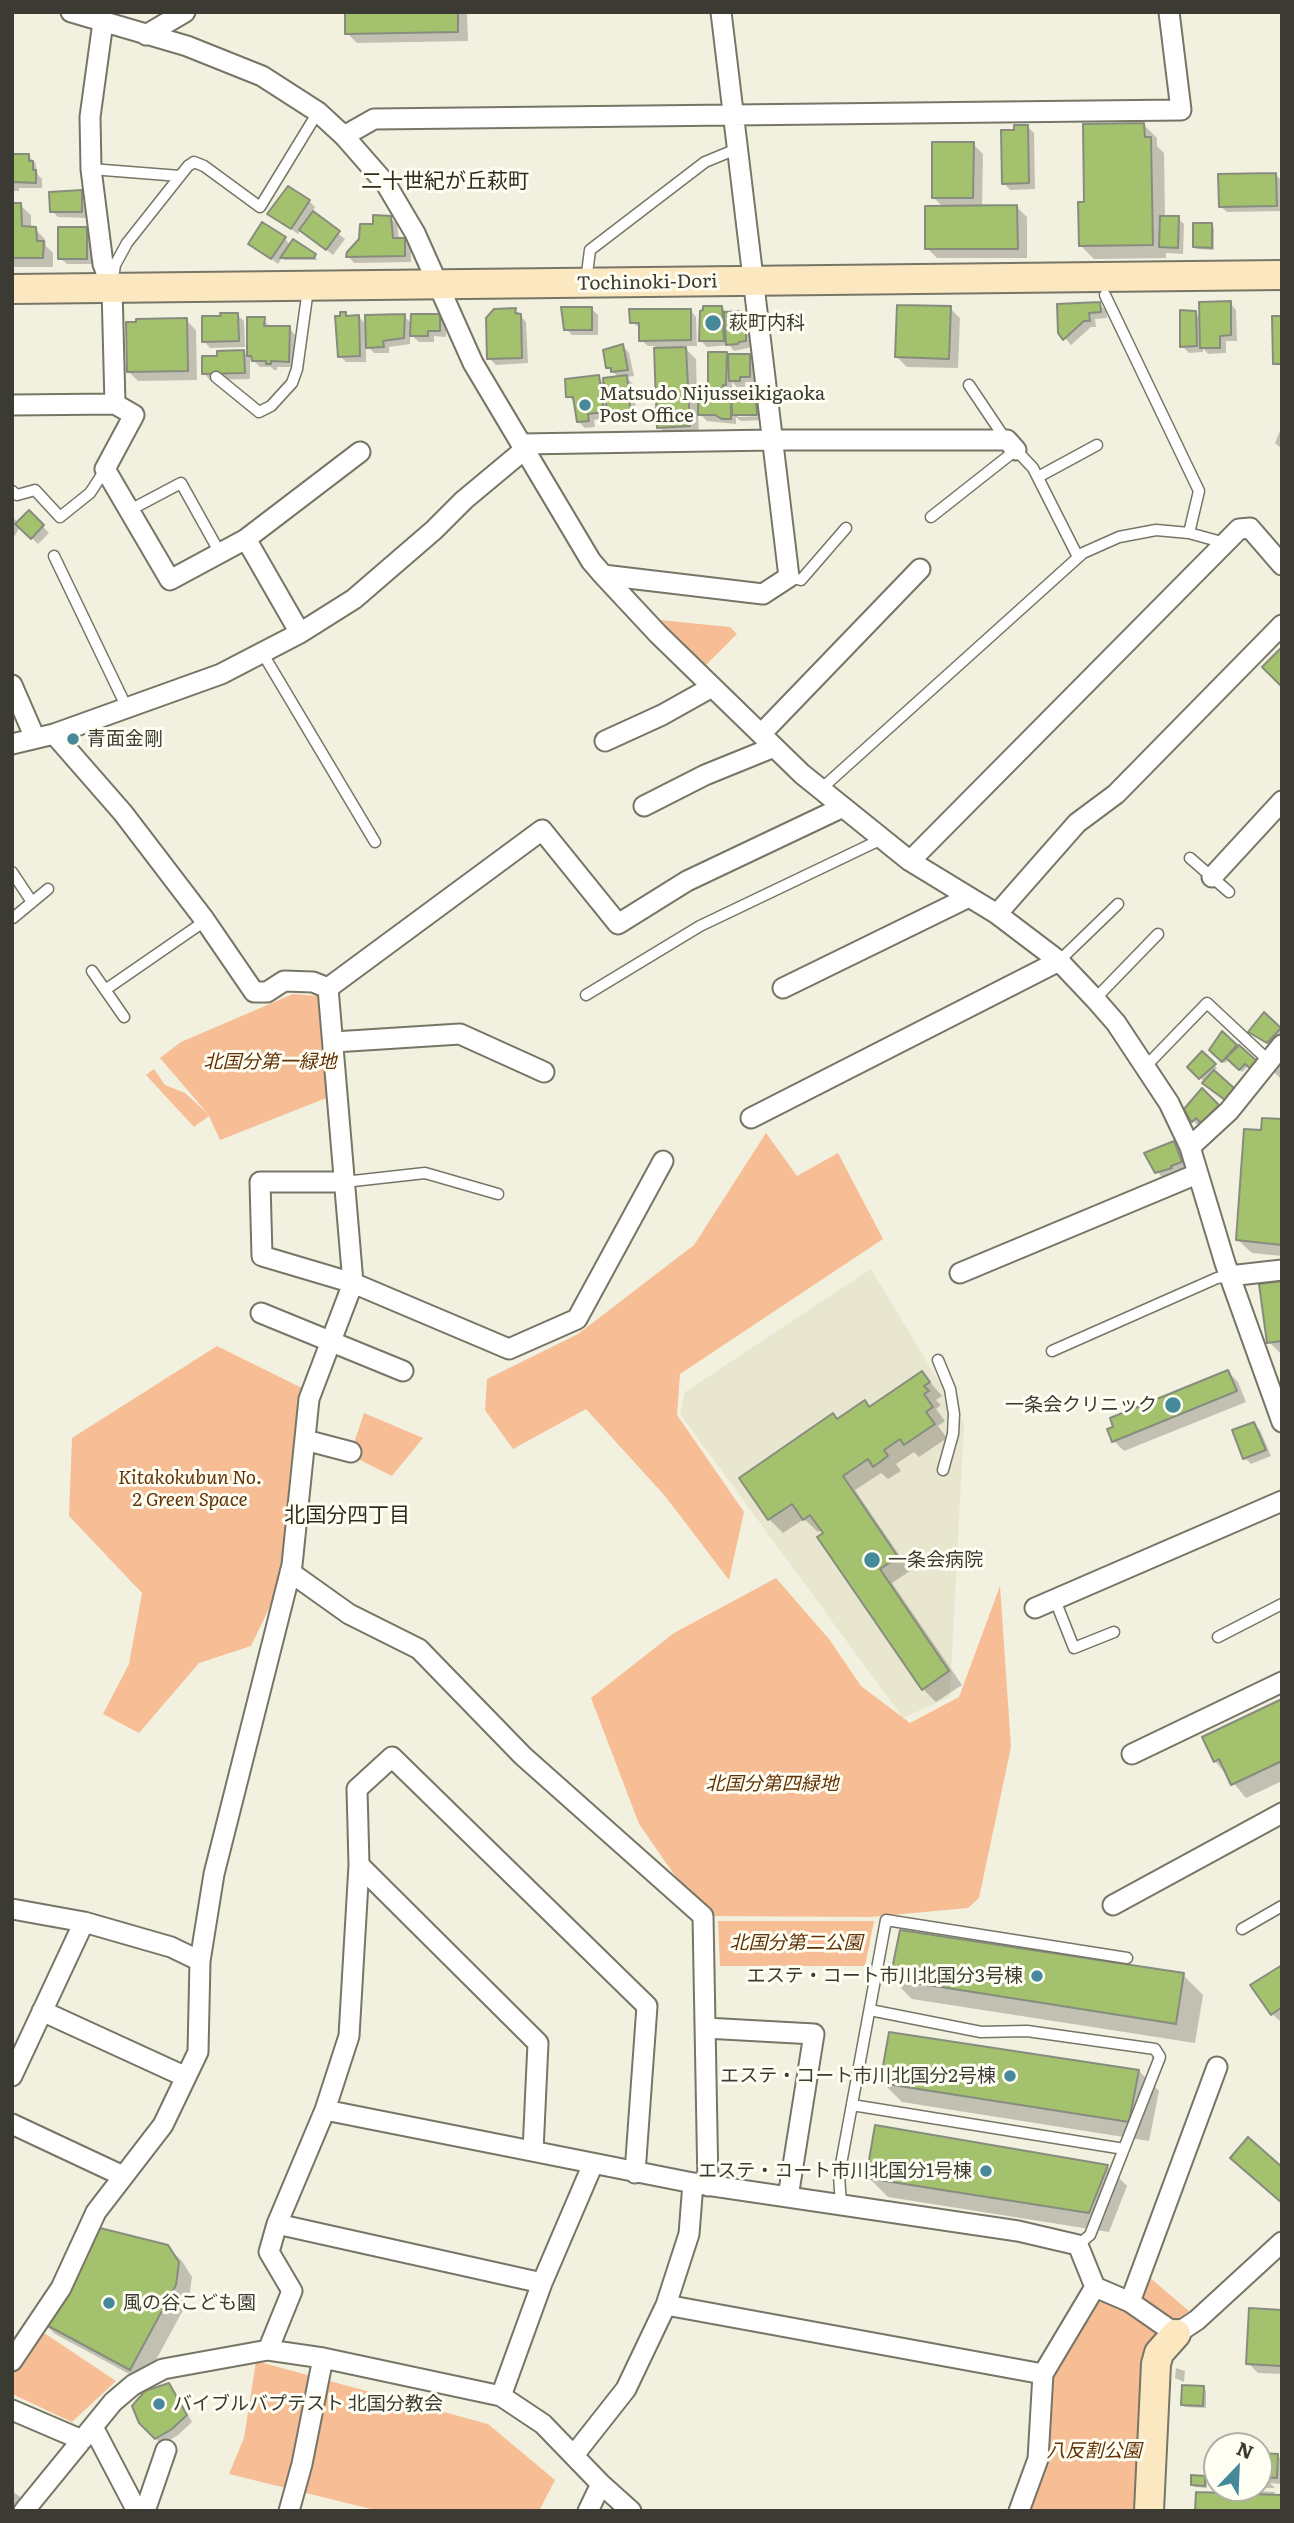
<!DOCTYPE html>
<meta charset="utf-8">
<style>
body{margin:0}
#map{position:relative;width:1294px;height:2523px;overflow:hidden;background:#f2f1e0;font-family:Literata,serif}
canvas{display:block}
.frame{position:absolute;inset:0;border:14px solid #3b3b34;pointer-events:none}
.north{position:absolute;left:1203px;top:2432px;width:70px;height:70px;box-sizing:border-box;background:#fffef3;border:2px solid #b1b0a7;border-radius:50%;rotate:23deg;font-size:19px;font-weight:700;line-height:28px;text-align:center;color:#3b3b34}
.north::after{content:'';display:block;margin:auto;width:24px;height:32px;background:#46899a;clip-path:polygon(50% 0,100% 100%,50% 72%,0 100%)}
</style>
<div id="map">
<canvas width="1294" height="2523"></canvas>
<div class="frame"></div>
<div class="north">N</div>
</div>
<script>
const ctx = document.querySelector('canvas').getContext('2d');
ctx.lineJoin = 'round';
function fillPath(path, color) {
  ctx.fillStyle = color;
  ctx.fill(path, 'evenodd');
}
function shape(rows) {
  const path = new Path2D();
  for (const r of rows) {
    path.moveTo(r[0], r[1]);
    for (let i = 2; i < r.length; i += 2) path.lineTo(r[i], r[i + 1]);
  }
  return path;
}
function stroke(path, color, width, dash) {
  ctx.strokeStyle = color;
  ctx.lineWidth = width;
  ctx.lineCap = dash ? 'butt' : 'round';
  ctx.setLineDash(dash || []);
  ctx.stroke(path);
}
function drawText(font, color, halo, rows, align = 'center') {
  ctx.font = font + ' Literata,"Noto Sans JP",serif';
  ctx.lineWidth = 6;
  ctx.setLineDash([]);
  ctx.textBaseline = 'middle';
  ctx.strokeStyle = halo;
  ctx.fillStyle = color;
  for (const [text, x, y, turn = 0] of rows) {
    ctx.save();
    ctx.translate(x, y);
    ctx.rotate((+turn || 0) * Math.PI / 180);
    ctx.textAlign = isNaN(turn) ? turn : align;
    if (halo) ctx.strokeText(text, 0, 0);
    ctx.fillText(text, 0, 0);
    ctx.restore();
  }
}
const built = shape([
 [871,1269,964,1423,950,1697,903,1718,680,1414,685,1392]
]);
const green = shape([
 [649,619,730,627,737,634,702,669],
 [293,994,318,996,329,1097,220,1140,209,1116,194,1127,146,1075,154,1069,165,1085,185,1093,208,1114,160,1058,181,1042],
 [766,1133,797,1176,838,1153,883,1239,680,1374,677,1415,744,1512,729,1580,665,1496,586,1409,513,1449,485,1410,487,1379,578,1334,694,1245],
 [217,1346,306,1390,285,1575,251,1646,199,1663,139,1733,103,1714,129,1664,142,1593,69,1516,72,1438],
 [364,1413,423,1438,392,1476,350,1455],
 [776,1578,829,1639,861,1686,910,1723,959,1697,1000,1586,1011,1747,979,1898,968,1908,870,1917,703,1916,639,1824,591,1698,674,1633],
 [718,1921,874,1921,865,1966,720,1966],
 [1149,2277,1189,2311,1168,2327,1136,2302],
 [1095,2287,1130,2302,1167,2342,1149,2511,1019,2511,1045,2370],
 [38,2329,116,2381,72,2422,12,2394,12,2364],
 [256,2361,488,2424,555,2480,539,2511,379,2511,229,2474,244,2438]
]);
const shadow = shape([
 [347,12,467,12,468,41,357,43,347,33],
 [1144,125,1157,138,1157,146,1164,153,1165,218,1178,218,1184,224,1183,254,1166,253,1166,258,1094,259,1080,245,1086,204],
 [1027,126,1034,133,1035,189,1010,190,1004,183,1016,131],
 [973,144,983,154,982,207,1017,207,1027,217,1027,258,937,258,927,248,943,207,933,197],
 [12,156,28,156,35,162,38,175,42,179,42,188,19,188,19,191,12,191],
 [1276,175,1282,181,1282,211,1227,212,1220,206],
 [81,192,87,199,88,218,58,217,52,211],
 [309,201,315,207,312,213,345,239,333,255,301,229,298,234,270,213],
 [12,205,20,205,31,215,31,228,35,229,45,239,46,246,53,253,53,267,12,267],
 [390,218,397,224,399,239,404,240,411,246,411,262,354,263,348,256,374,226],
 [1212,225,1214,228,1214,250,1197,249,1194,246],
 [86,229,93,235,92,264,67,264,60,258],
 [284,238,291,245,315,256,317,260,284,260,282,258,278,264,250,243],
 [1230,303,1236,310,1237,341,1226,341,1226,353,1208,354,1203,348,1203,352,1189,353,1182,346,1195,313,1201,318],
 [1099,304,1106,310,1107,318,1095,319,1096,327,1091,327,1071,345,1060,332],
 [722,307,728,314,741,313,748,319,751,326,752,347,734,351,729,345,707,347,701,341],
 [950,308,960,318,958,368,907,367,897,357],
 [592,309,598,315,598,335,572,335,566,329],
 [515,310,526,322,528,363,496,365,489,358],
 [690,310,696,317,697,346,683,346,696,359,697,397,730,401,734,405,754,391,761,398,762,413,738,413,738,417,762,416,763,420,741,421,736,417,736,424,707,421,698,412,699,436,669,437,659,427,655,346,648,346,641,340,641,329,632,322],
 [345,314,349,317,359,317,367,326,404,316,412,324,439,316,446,322,446,337,434,336,434,342,419,342,410,334,410,344,389,347,389,353,374,353,366,345,366,362,346,362,340,356],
 [237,315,244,321,245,347,210,348,204,341],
 [249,318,264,319,270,328,289,328,295,335,295,367,277,367,277,370,274,370,271,367,260,367,250,357,250,379,210,380,204,373,244,352,249,357],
 [186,320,196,330,197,380,138,381,128,371],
 [623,346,629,353,634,376,626,377,633,384,637,422,616,424,610,418,594,420,595,427,585,428,578,421,576,403,568,396,598,377,606,385,620,378,607,367],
 [726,353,728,356,749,355,755,362,756,382,745,382,745,387,737,387,732,382,732,391,728,391,728,393,716,394,710,387],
 [1282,426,1282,449,1275,443],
 [29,512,49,533,38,544,20,527,12,540,12,517,19,523],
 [1265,1015,1282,1031,1271,1045,1253,1034],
 [1223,1034,1238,1048,1249,1065,1242,1072,1229,1059,1225,1063,1211,1050],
 [1202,1054,1217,1068,1213,1071,1236,1092,1228,1101,1219,1093,1218,1095,1189,1067],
 [1282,1060,1282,1080,1273,1071],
 [1202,1091,1224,1112,1200,1127,1191,1119],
 [1282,1121,1282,1256,1252,1253,1238,1240,1263,1132],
 [1173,1143,1180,1150,1187,1168,1163,1178,1150,1164,1146,1154],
 [1282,1282,1282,1355,1269,1342],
 [1228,1372,1238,1382,1246,1402,1124,1451,1114,1441],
 [922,1373,942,1396,936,1400,941,1405,936,1409,945,1421,938,1426,947,1438,919,1457,914,1452,896,1464,901,1471,888,1479,881,1473,855,1490,910,1571,892,1583,962,1685,936,1702,923,1689,822,1529,818,1532,804,1519,783,1533,769,1519,741,1478,865,1403,870,1408],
 [1253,1424,1260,1430,1271,1456,1251,1464,1245,1458],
 [1282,1701,1282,1781,1246,1798,1215,1761],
 [1282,1967,1282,2023,1272,2014],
 [1183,1975,1203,1995,1195,2043,912,1999,892,1979],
 [1139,2071,1159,2091,1149,2141,902,2102,882,2082],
 [1107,2166,1127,2186,1109,2232,888,2197,868,2177],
 [167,2247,182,2261,192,2277,189,2299,144,2382,55,2334,41,2321],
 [1282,2312,1282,2374,1258,2373,1248,2363],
 [1176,2368,1185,2371,1184,2382,1175,2378],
 [168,2385,175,2392,192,2422,178,2435,162,2445,140,2422],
 [1204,2388,1206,2391,1206,2408,1185,2407,1183,2404],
 [1259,2454,1277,2455,1282,2460,1282,2484,1270,2483,1275,2488,1259,2488],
 [1204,2478,1210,2483,1210,2478,1217,2478,1217,2485,1214,2485,1214,2489,1275,2492,1274,2497,1218,2494,1207,2483,1207,2488,1195,2487,1192,2484],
 [12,2491,26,2501,36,2511,12,2511]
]);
const building = shape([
 [345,12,458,12,458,32,345,34,345,12],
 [1144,123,1145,137,1151,137,1153,245,1079,246,1078,202,1084,202,1083,124,1144,123],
 [1014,125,1028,125,1029,183,1002,184,1001,130,1014,130,1014,125],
 [932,142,974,142,973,198,932,198,932,142],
 [12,154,29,154,29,161,33,161,33,170,36,170,36,183,13,182,12,186,12,154],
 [1276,173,1277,206,1219,207,1218,174,1276,173],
 [288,186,310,200,291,229,267,214,288,186],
 [82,190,82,212,50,212,49,192,82,190],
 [12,203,21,203,22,226,36,227,37,241,44,241,43,258,12,258,12,203],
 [1017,205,1018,249,925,249,925,206,1017,205],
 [313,211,340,231,326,250,299,230,313,211],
 [373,215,391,216,393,238,405,238,405,256,346,257,347,252,359,239,360,224,373,224,373,215],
 [1160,216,1179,216,1178,248,1159,247,1160,216],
 [262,222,286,237,271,259,248,244,262,222],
 [1193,223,1212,223,1212,248,1193,247,1193,223],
 [58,227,87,227,87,259,58,259,58,227],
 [293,239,316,254,314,258,280,258,293,239],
 [1231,301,1231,335,1220,336,1220,348,1200,348,1199,302,1231,301],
 [1100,302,1101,312,1089,313,1090,321,1084,321,1063,340,1058,333,1057,304,1100,302],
 [897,305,951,306,949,359,895,357,897,305],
 [703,306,722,306,724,341,699,341,700,311,703,310,703,306],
 [561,307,592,307,592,330,564,330,561,307],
 [516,308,515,313,521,314,522,358,487,359,486,318,494,309,516,308],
 [629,309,691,309,691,340,639,341,639,323,630,323,629,309],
 [1180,310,1196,311,1197,346,1180,347,1180,310],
 [742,311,743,318,746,318,746,341,739,342,738,344,726,345,724,312,742,311],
 [340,312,346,312,346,316,359,315,360,356,338,357,335,316,340,316,340,312],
 [220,313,238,313,239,341,202,342,202,316,221,316,220,313],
 [405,314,404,338,383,341,384,347,366,348,365,315,405,314],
 [411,314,440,314,440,331,428,331,428,336,410,336,411,314],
 [1272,316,1282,316,1282,364,1273,364,1272,316],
 [247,317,265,317,264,326,290,326,289,362,271,361,271,364,266,364,266,361,252,361,251,356,247,356,247,317],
 [187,318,188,371,127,372,126,322,136,322,136,319,187,318],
 [623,344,628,370,611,372,611,368,606,368,603,350,623,344],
 [686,347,690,426,657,428,654,348,686,347],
 [244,350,245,373,202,374,202,356,217,356,217,351,244,350],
 [708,352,727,352,726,385,723,385,723,388,708,388,708,352],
 [728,354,750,354,750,377,740,377,740,381,729,381,728,354],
 [599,375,604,412,588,414,589,421,577,422,573,397,566,397,565,379,599,375],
 [627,375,631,416,608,419,603,378,627,375],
 [731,389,755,390,757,415,732,415,731,389],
 [698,395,731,399,731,419,722,419,715,415,698,415,698,395],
 [29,510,44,525,31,539,15,524,29,510],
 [1280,649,1282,651,1282,687,1262,667,1280,649],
 [1264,1012,1281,1028,1267,1043,1248,1032,1264,1012],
 [1222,1031,1237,1045,1222,1062,1209,1050,1222,1031],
 [1239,1045,1258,1062,1251,1069,1245,1064,1239,1070,1226,1058,1239,1045],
 [1202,1051,1216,1064,1199,1079,1187,1067,1202,1051],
 [1214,1070,1235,1089,1225,1100,1202,1083,1214,1070],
 [1202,1088,1219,1105,1201,1123,1196,1118,1192,1122,1190,1120,1184,1109,1202,1088],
 [1262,1118,1282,1119,1282,1245,1236,1240,1244,1129,1261,1130,1262,1118],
 [1174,1141,1182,1162,1171,1166,1172,1168,1155,1173,1144,1153,1174,1141],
 [1282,1281,1282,1341,1267,1343,1259,1284,1282,1281],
 [1228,1370,1237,1391,1112,1442,1107,1429,1113,1427,1110,1418,1228,1370],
 [922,1371,930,1382,924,1386,929,1391,924,1394,933,1407,926,1412,935,1424,904,1445,900,1439,884,1450,888,1456,873,1467,868,1459,843,1476,898,1557,880,1569,949,1671,922,1690,817,1537,823,1533,810,1515,803,1520,792,1504,768,1520,739,1478,833,1413,837,1419,865,1400,869,1407,922,1371],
 [1254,1422,1266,1450,1243,1459,1232,1430,1254,1422],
 [1282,1699,1282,1761,1231,1785,1219,1759,1214,1762,1202,1737,1282,1699],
 [900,1930,1184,1973,1176,2024,890,1979,900,1930],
 [1282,1965,1282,2007,1271,2015,1250,1985,1282,1965],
 [889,2032,1139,2070,1129,2122,880,2083,889,2032],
 [875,2125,1108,2165,1089,2213,866,2178,875,2125],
 [1248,2137,1282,2167,1282,2203,1230,2158,1248,2137],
 [100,2228,168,2245,179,2262,176,2285,130,2370,39,2321,100,2228],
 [1249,2308,1282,2310,1281,2366,1246,2364,1249,2308],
 [169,2383,187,2415,172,2429,155,2439,139,2423,132,2406,145,2391,169,2383],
 [1182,2385,1204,2386,1203,2406,1181,2405,1182,2385],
 [1259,2453,1278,2454,1277,2478,1259,2477,1259,2453],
 [1191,2475,1205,2476,1205,2486,1191,2485,1191,2475],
 [1196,2492,1282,2495,1282,2511,1195,2511,1196,2492]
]);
const lane = shape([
 [91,169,180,176],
 [113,278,115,265,127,243,188,166,194,162,204,166,260,207,318,112],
 [586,281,590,250,705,162,739,148],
 [1105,295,1199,491,1189,533],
 [216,377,259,412,271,406,292,383,297,369,308,289],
 [969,385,1006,440],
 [1038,477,1097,445],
 [12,491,17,495,35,490,60,517,90,493,105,470],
 [130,510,181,483,220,553],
 [931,517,1016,450,1033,468,1078,557],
 [54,556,127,708],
 [789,577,801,580,846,528],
 [263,654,375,842],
 [821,789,1083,553,1119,537,1156,530,1189,533,1225,543],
 [1190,858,1229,892],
 [12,872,32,902],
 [13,918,48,889],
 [1059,961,1118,904],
 [92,971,124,1017],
 [105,990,205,921],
 [586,995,700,926,882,839],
 [1095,999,1158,934],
 [1145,1067,1207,1003,1269,1061],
 [344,1182,425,1173,498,1194],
 [1052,1351,1217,1278,1229,1276],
 [938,1360,950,1389,954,1414,953,1434,943,1470],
 [1055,1600,1074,1648,1114,1632],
 [1218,1637,1282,1604],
 [1242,1929,1282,1906],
 [870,2010,981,2032,1027,2031,1155,2049,1160,2057,1090,2235,1078,2245],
 [852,2105,1124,2149],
 [841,2205,839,2175,886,1920,1127,1958]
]);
const street = shape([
 [71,12,187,46,262,76,318,112,344,136,386,184,415,233,473,363,591,561,603,575,658,634,802,774,910,861,997,914,1059,961,1095,999,1116,1023,1169,1103,1190,1147,1225,1263,1282,1422],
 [103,22,90,117,91,169,103,264,112,288,115,404,134,415,105,469,170,580,246,539,300,633],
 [146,35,185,12],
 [344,136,374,119,1181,110,1169,12],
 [12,405,115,404],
 [521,444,773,440,1007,440,1016,450],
 [246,539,360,452],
 [603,575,763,594,789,577,721,12],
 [12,685,35,738],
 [761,734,920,569],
 [605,741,662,715,712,687],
 [12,744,54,734,221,674,300,633,354,599,434,530,464,500,524,450],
 [644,806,705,775,774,747],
 [910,861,1239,529,1250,528,1282,565],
 [1212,877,1282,801],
 [997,914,1077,823,1116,794,1282,625],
 [328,988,542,830,618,924,687,881,843,807],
 [783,988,967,898],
 [334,1042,460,1034,544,1072],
 [751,1118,1059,961],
 [1190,1147,1229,1111,1282,1045],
 [344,1182,260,1182,262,1256,353,1283,509,1349,577,1319,663,1161],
 [960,1273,1197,1174],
 [1229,1276,1282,1270],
 [261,1313,403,1371],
 [305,1440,351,1452],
 [290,1572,349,1614,419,1649,523,1756,703,1916,708,2186],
 [1035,1608,1282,1501],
 [1132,1754,1282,1682],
 [359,1865,538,2043,533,2151],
 [1113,1905,1282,1813],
 [12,1909,84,1922,171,1947,200,1961],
 [42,2011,186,2077],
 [705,2028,814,2034,788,2197],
 [12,2076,84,1922],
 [325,2110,693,2183,1018,2231,1078,2245,1095,2287],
 [12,2124,123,2176],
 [277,2224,542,2283],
 [1130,2302,1217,2067],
 [666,2305,1043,2374],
 [268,2350,292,2291,269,2252,277,2224,325,2110,349,2036,359,1865,357,1789,392,1757,647,2006,635,2173],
 [12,2361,61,2288,96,2212,163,2125,198,2052,200,1961,214,1874,292,1565,309,1399,353,1283,328,988,313,982,284,981,267,992,254,992,204,919,123,813,54,734],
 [501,2396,542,2283,593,2164],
 [12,2410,82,2440],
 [93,2427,137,2511],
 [574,2455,626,2389,666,2305,689,2234,693,2183],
 [24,2511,113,2402,133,2385,163,2369,268,2350,323,2358,501,2396,543,2424,601,2484,631,2511],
 [145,2511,166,2450],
 [289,2511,302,2464,323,2358],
 [588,2511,601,2484],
 [1019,2511,1038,2459,1043,2374,1095,2287,1130,2302,1176,2334,1197,2320,1282,2242]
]);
const secondary = shape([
 [12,289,1282,275],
 [1149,2511,1156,2364,1159,2353,1176,2334]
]);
const markers = [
 [713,323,9,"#46899a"],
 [585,405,7,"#46899a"],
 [73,739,7,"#46899a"],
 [1173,1405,9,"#46899a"],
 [872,1560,9,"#46899a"],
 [1037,1976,7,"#46899a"],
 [1010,2076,7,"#46899a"],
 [986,2171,7,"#46899a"],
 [109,2303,7,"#46899a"],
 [159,2404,7,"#46899a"]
];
const streetNames = [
 ["Tochinoki-Dori",647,283,-1]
];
const poiNames = [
 ["萩町内科",729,323],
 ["Matsudo Nijusseikigaoka",599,394],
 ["Post Office",599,416],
 ["青面金剛",87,739],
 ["一条会クリニック",1157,1405,"right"],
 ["一条会病院",888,1560],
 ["エステ・コート市川北国分3号棟",1023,1976,"right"],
 ["エステ・コート市川北国分2号棟",996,2076,"right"],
 ["エステ・コート市川北国分1号棟",972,2171,"right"],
 ["風の谷こども園",123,2303],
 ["バイブルバプテスト 北国分教会",173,2404]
];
const parkNames = [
 ["北国分第一緑地",270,1062],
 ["Kitakokubun No.",190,1478],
 ["2 Green Space",190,1500],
 ["北国分第四緑地",772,1784],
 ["北国分第二公園",796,1943],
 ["八反割公園",1094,2451]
];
const neighbourhoodNames = [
 ["二十世紀が丘萩町",445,182],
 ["北国分四丁目",347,1516]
];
fillPath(built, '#e9e6cf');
fillPath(green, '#f7bd95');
fillPath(shadow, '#0003');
fillPath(building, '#a4c16d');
stroke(building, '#878d7e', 2);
stroke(lane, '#777566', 13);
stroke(street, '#777566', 23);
stroke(secondary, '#777566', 32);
stroke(lane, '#fff', 10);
stroke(street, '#fff', 19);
stroke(secondary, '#fce8c0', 28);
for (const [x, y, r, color] of markers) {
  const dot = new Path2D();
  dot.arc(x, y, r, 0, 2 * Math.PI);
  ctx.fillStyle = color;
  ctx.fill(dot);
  stroke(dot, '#fffef3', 2.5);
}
drawText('19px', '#3b3b34', '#fffef3', streetNames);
drawText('19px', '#3b3b34', '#fffef3', poiNames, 'left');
drawText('italic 19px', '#623206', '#fffef3', parkNames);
drawText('21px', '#2c2b1e', '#fffef3', neighbourhoodNames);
</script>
